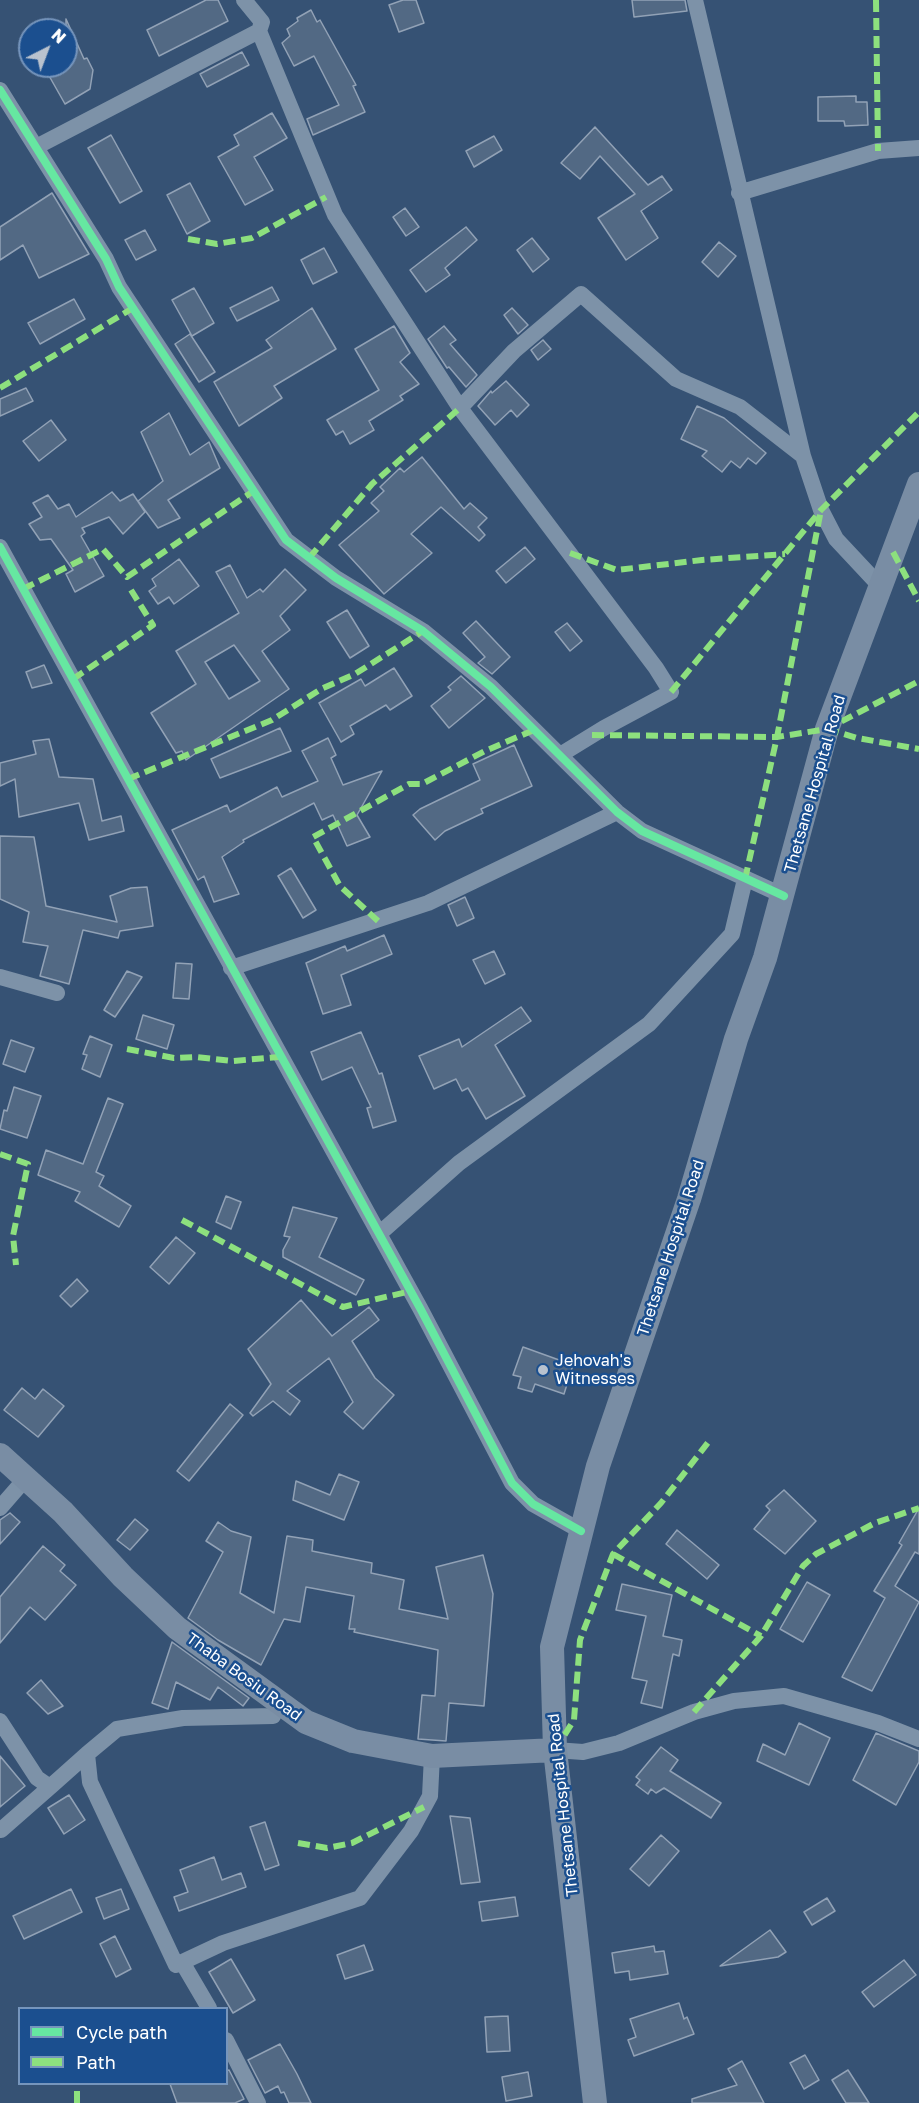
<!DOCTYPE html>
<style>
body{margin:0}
#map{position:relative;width:919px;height:2103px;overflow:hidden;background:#365274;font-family:"Golos Text",sans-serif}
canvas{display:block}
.legend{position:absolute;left:18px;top:2007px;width:210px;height:78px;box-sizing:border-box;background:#1b4f8f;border:2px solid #7695bc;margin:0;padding:8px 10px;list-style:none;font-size:18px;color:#fff}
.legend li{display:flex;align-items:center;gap:12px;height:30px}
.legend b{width:30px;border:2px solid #7695bc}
.north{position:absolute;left:18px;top:18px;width:60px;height:60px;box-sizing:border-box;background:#1b4f8f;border:2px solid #7695bc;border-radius:50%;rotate:42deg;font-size:16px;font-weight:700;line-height:24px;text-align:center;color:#fff}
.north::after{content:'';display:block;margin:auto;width:21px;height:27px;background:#b9c2ce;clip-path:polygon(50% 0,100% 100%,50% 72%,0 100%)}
</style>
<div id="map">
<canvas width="919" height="2103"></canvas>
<ul class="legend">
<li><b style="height:8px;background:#66e7a1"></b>Cycle path</li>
<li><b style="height:8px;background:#8de07e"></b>Path</li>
</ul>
<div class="north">N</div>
</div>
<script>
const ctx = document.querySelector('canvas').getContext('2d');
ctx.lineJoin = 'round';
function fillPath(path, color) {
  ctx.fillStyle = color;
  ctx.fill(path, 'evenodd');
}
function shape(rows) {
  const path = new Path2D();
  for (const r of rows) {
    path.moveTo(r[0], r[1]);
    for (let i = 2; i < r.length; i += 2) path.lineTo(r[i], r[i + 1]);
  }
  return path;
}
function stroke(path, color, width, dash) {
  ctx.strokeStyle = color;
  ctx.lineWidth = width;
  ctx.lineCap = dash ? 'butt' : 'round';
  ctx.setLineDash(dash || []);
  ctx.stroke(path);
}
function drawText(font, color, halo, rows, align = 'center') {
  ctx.font = font + ' "Golos Text",sans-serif';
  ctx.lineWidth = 5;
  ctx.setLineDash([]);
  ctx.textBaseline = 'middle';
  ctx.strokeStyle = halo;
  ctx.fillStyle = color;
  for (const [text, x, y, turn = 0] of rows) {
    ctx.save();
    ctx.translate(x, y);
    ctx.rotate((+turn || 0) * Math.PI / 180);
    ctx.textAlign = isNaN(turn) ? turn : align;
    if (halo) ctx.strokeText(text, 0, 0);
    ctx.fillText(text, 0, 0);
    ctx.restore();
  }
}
const building = shape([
 [206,0,218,0,228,21,159,56,147,30,206,0],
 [403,0,416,0,424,23,399,32,389,5,403,0],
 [632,0,685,0,687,11,634,17,632,0],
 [311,10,317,22,320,20,356,85,353,86,365,112,313,135,307,119,339,105,314,56,294,66,282,43,290,36,287,29,298,21,297,18,311,10],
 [66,19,84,59,87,58,93,70,90,89,65,104,48,74,66,66,66,19],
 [242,52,249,65,207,87,200,74,242,52],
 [856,96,856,102,867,102,868,125,845,126,844,121,818,121,818,97,856,96],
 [272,113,287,138,254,157,273,190,245,205,218,157,239,145,234,135,272,113],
 [595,127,648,185,662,176,672,190,641,211,658,238,626,260,598,218,635,194,600,156,580,179,561,163,595,127],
 [111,135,142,191,120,203,88,148,111,135],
 [494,136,502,150,474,167,466,151,494,136],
 [190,183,210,221,187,234,167,195,190,183],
 [52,193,89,254,39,278,23,245,0,260,0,227,52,193],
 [405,208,419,227,406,236,393,217,405,208],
 [466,227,477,240,445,268,450,275,426,292,410,270,466,227],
 [145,230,156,250,136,260,125,240,145,230],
 [532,238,549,259,533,272,517,250,532,238],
 [719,242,736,256,718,277,702,262,719,242],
 [324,248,337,272,313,284,301,260,324,248],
 [272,287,279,300,237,321,230,308,272,287],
 [194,288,214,323,192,336,172,300,194,288],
 [74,299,85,319,40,344,28,323,74,299],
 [312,308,336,349,274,386,282,398,239,426,214,382,272,348,266,340,312,308],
 [512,308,528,325,518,334,504,315,512,308],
 [394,326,410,353,400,362,419,384,400,396,403,400,369,421,374,430,350,444,343,431,336,435,327,420,379,390,355,349,394,326],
 [444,326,456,340,450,344,477,375,466,387,449,367,447,368,428,339,444,326],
 [190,334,215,372,199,382,175,344,190,334],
 [543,340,551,349,538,360,531,350,543,340],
 [506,381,529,405,517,417,511,410,495,425,478,406,491,391,492,393,506,381],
 [26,388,33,401,0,416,0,399,26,388],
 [697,406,724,418,766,453,756,464,748,458,740,468,731,461,722,472,702,456,707,451,681,439,697,406],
 [169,413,190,455,209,442,220,468,168,500,180,518,158,528,138,501,163,481,141,432,169,413],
 [51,420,66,440,39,461,23,441,51,420],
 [422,457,464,509,470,503,487,518,478,527,485,535,479,541,441,507,411,534,432,553,384,594,339,545,379,511,371,503,384,491,380,487,400,468,404,472,422,457],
 [112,492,120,501,133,494,145,512,123,534,109,517,82,528,85,533,81,536,104,576,75,592,66,574,73,570,51,539,40,540,29,524,42,517,33,503,48,495,58,509,69,504,76,517,112,492],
 [525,547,535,559,506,583,496,571,525,547],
 [179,559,199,586,174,604,169,597,158,604,149,591,156,586,152,579,179,559],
 [230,565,247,598,260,589,263,592,285,569,306,590,280,616,290,630,262,651,289,689,186,760,182,751,176,753,151,713,196,684,176,651,239,613,216,572,230,565],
 [234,645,260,681,229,699,205,662,234,645],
 [347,610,369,646,350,658,327,622,347,610],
 [476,621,510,657,492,674,478,663,485,657,463,633,476,621],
 [567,623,582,641,570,651,555,632,567,623],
 [44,665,52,683,32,688,26,672,44,665],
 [394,668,412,696,390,710,386,705,350,726,354,734,341,742,319,703,361,679,365,686,394,668],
 [461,676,485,698,449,728,431,706,451,690,448,687,461,676],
 [280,728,291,751,220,778,211,759,280,728],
 [328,738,336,755,331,758,343,785,382,771,357,815,370,837,347,846,333,815,322,820,314,803,243,840,244,842,222,857,239,894,214,902,204,876,198,880,172,830,227,805,230,812,277,787,282,797,318,781,302,751,328,738],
 [49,739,59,777,93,779,102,821,121,816,124,831,89,840,79,803,19,817,15,779,0,786,0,763,36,754,33,741,49,739],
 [514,745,532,786,481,809,483,813,445,831,435,840,413,815,420,809,480,780,473,764,514,745],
 [0,836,34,837,46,906,117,922,110,896,131,888,147,887,153,926,120,931,118,938,83,930,69,984,40,976,48,946,23,942,29,912,0,899,0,836],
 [291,868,316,910,303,918,278,876,291,868],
 [465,897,474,918,457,926,448,905,465,897],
 [384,935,392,954,341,975,351,1005,323,1014,306,963,345,946,347,951,384,935],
 [494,951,505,974,485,984,473,960,494,951],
 [176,963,192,964,189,999,173,998,176,963],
 [127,971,142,977,115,1017,104,1010,127,971],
 [521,1007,531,1021,495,1045,525,1096,486,1119,468,1088,462,1091,456,1079,434,1089,419,1056,459,1039,462,1047,521,1007],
 [143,1015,174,1025,167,1049,136,1039,143,1015],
 [361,1032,379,1074,382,1073,396,1121,373,1128,367,1108,371,1107,352,1067,322,1080,311,1052,361,1032],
 [90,1036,112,1045,100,1077,82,1069,87,1055,83,1054,90,1036],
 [11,1040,34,1048,25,1072,3,1064,11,1040],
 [14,1087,41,1096,27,1138,0,1129,4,1110,7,1111,14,1087],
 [108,1098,123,1104,96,1172,104,1176,99,1186,131,1206,119,1227,75,1201,80,1192,38,1175,46,1150,83,1164,108,1098],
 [226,1196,241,1202,231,1229,216,1222,226,1196],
 [293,1207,337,1218,319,1257,364,1280,356,1295,283,1257,283,1250,290,1237,284,1236,293,1207],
 [176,1237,195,1253,169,1284,150,1267,176,1237],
 [77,1279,88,1291,71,1307,60,1296,77,1279],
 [301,1300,332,1336,369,1307,379,1320,352,1341,375,1378,394,1395,363,1429,344,1412,353,1402,329,1358,287,1391,300,1401,290,1415,273,1401,253,1416,250,1413,271,1384,248,1349,301,1300],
 [523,1347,573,1365,564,1394,535,1384,532,1392,518,1388,521,1377,513,1375,523,1347],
 [22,1388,35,1399,43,1389,64,1406,38,1437,4,1410,22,1388],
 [230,1404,243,1415,189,1481,177,1471,230,1404],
 [339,1474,359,1482,344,1520,293,1500,296,1481,330,1495,339,1474],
 [784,1490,816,1521,785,1554,754,1529,770,1510,766,1506,784,1490],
 [919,1508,919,1554,915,1552,895,1586,919,1602,872,1691,842,1677,885,1598,874,1591,902,1545,899,1543,919,1508],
 [10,1513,20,1522,0,1544,0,1520,10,1513],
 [135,1519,148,1530,130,1550,117,1540,135,1519],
 [218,1522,231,1531,251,1537,240,1593,274,1613,287,1536,313,1540,312,1551,372,1563,371,1573,404,1580,399,1609,448,1619,436,1567,483,1555,493,1594,484,1706,449,1703,446,1741,418,1739,422,1695,435,1696,438,1650,354,1632,355,1629,349,1629,354,1596,306,1587,300,1622,284,1619,261,1665,218,1640,188,1618,223,1552,206,1541,218,1522],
 [677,1530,719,1565,707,1579,666,1544,677,1530],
 [43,1546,65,1565,60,1571,76,1585,45,1620,30,1607,0,1643,0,1597,43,1546],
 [807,1582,830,1595,803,1642,780,1629,807,1582],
 [622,1584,672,1595,663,1636,682,1640,679,1656,673,1654,662,1708,641,1703,647,1681,632,1678,646,1616,616,1610,622,1584],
 [172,1642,249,1698,243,1706,218,1687,210,1700,176,1682,168,1709,152,1703,172,1642],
 [41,1680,63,1706,48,1714,27,1693,41,1680],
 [799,1723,830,1738,809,1785,757,1761,763,1744,785,1755,799,1723],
 [876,1733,919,1751,919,1762,896,1805,853,1780,876,1733],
 [661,1747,678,1760,670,1771,721,1803,711,1818,664,1788,656,1793,651,1789,648,1794,636,1785,640,1780,636,1777,661,1747],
 [0,1756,25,1786,0,1807,0,1756],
 [69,1795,85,1820,64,1834,48,1808,69,1795],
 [450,1816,470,1818,480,1882,461,1884,450,1816],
 [265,1822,279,1865,265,1870,250,1827,265,1822],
 [661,1835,679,1851,649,1886,630,1869,661,1835],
 [214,1857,222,1880,241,1873,246,1887,179,1911,174,1897,188,1892,180,1870,214,1857],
 [71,1889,82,1912,24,1939,13,1916,71,1889],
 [121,1889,129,1909,104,1919,96,1898,121,1889],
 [515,1897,518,1916,482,1921,479,1902,515,1897],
 [827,1898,835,1911,812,1925,804,1912,827,1898],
 [770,1930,786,1952,778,1957,720,1966,770,1930],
 [115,1936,131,1969,116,1977,100,1944,115,1936],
 [364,1945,373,1970,345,1979,337,1955,364,1945],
 [654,1946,655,1952,664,1951,668,1974,630,1980,629,1971,615,1973,612,1953,654,1946],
 [231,1959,255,2000,233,2013,209,1972,231,1959],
 [904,1960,916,1975,874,2007,862,1992,904,1960],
 [679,2003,684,2019,687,2017,694,2034,634,2056,628,2040,636,2037,630,2019,679,2003],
 [508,2016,510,2051,487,2052,485,2017,508,2016],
 [280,2044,297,2074,311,2103,289,2103,284,2092,281,2093,278,2086,265,2093,248,2060,280,2044],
 [805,2055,819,2080,804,2089,790,2063,805,2055],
 [742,2061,764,2103,692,2103,692,2099,737,2085,728,2069,742,2061],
 [229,2070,244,2099,235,2103,177,2103,170,2084,226,2084,226,2071,229,2070],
 [848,2070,869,2103,846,2103,832,2080,848,2070],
 [528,2072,532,2096,506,2101,502,2077,528,2072]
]);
const street = shape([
 [695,0,803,456,821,510,836,539,879,585],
 [259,31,335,215,460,408,656,668,671,692,604,728,560,755],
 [0,90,106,259,119,287,286,540,336,578,423,631,491,687,617,812,642,831,784,896],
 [36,147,259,31,262,22,244,0],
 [739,193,878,151,919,148],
 [460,408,514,351,581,294,676,379,740,407,803,456],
 [0,547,420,1308,512,1483,533,1504,581,1531],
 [231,968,428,903,617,812],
 [0,977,57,993],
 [379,1234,459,1163,649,1024,732,934,745,879],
 [0,1508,27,1477],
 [279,1704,273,1716,183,1718,117,1729,87,1754,90,1782,176,1965,223,1943,360,1898,411,1831,430,1796,432,1756],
 [0,1721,37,1778,50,1787,87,1754],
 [555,1750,583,1752,619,1743,694,1712,734,1701,784,1696,878,1723,919,1739],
 [1,1830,50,1787],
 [182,1962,209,2008],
 [226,2040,258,2103]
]);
const secondary = shape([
 [0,1455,63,1512,123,1577,177,1628,306,1722,353,1741,432,1756,555,1750],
 [595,2103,555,1750,552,1647,598,1466,689,1199,736,1039,765,958,827,729,919,484]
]);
const quiet = shape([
 [876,0,878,151],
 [188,239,217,244,252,238,326,197],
 [0,388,133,308],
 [893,552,919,601],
 [570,553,617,570,702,560,785,554],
 [309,558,372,484,460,408],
 [23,589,103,549,127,577,255,490],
 [73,679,153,625,131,590],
 [671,692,821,510,919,412],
 [827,729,857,738,919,749],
 [592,735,777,737,827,729,919,681],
 [128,779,272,720,321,689,355,674,423,631],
 [745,879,777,737,821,510],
 [378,921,340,886,313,837,409,784,422,784,485,751,534,730],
 [127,1049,174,1058,196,1057,233,1061,279,1057],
 [0,1154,28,1164,13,1236,16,1265],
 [182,1220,343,1307,411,1291],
 [613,1554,761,1636],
 [694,1712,761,1636,803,1566,816,1554,875,1523,919,1508],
 [555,1750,574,1720,580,1640,613,1554,661,1503,710,1440],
 [298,1843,327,1848,352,1843,424,1807],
 [77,2103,77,2084]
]);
const cycleway = shape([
 [0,90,106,259,119,287,286,540,336,578,423,631,491,687,617,812,642,831,784,896],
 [0,547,420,1308,512,1483,533,1504,581,1531]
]);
const markers = [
 [543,1370,6,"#b9c2ce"]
];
const streetNames = [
 ["Thetsane Hospital Road",815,784,-74],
 ["Thetsane Hospital Road",671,1248,-72],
 ["Thaba Bosiu Road",244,1677,36],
 ["Thetsane Hospital Road",563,1805,-96]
];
const poiNames = [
 ["Jehovah's",555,1361],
 ["Witnesses",555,1379]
];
fillPath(building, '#526984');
stroke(building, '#92a2b6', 1.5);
stroke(street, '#7d92a8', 16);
stroke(secondary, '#798da4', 24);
stroke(quiet, '#8de07e', 6, [12, 6]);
stroke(cycleway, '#66e7a1', 8);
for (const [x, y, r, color] of markers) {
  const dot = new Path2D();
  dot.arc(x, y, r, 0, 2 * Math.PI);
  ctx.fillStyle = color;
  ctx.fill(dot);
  stroke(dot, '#1b4f8f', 2);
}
drawText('16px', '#fff', '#1b4f8f', streetNames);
drawText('16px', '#fff', '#1b4f8f', poiNames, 'left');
</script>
